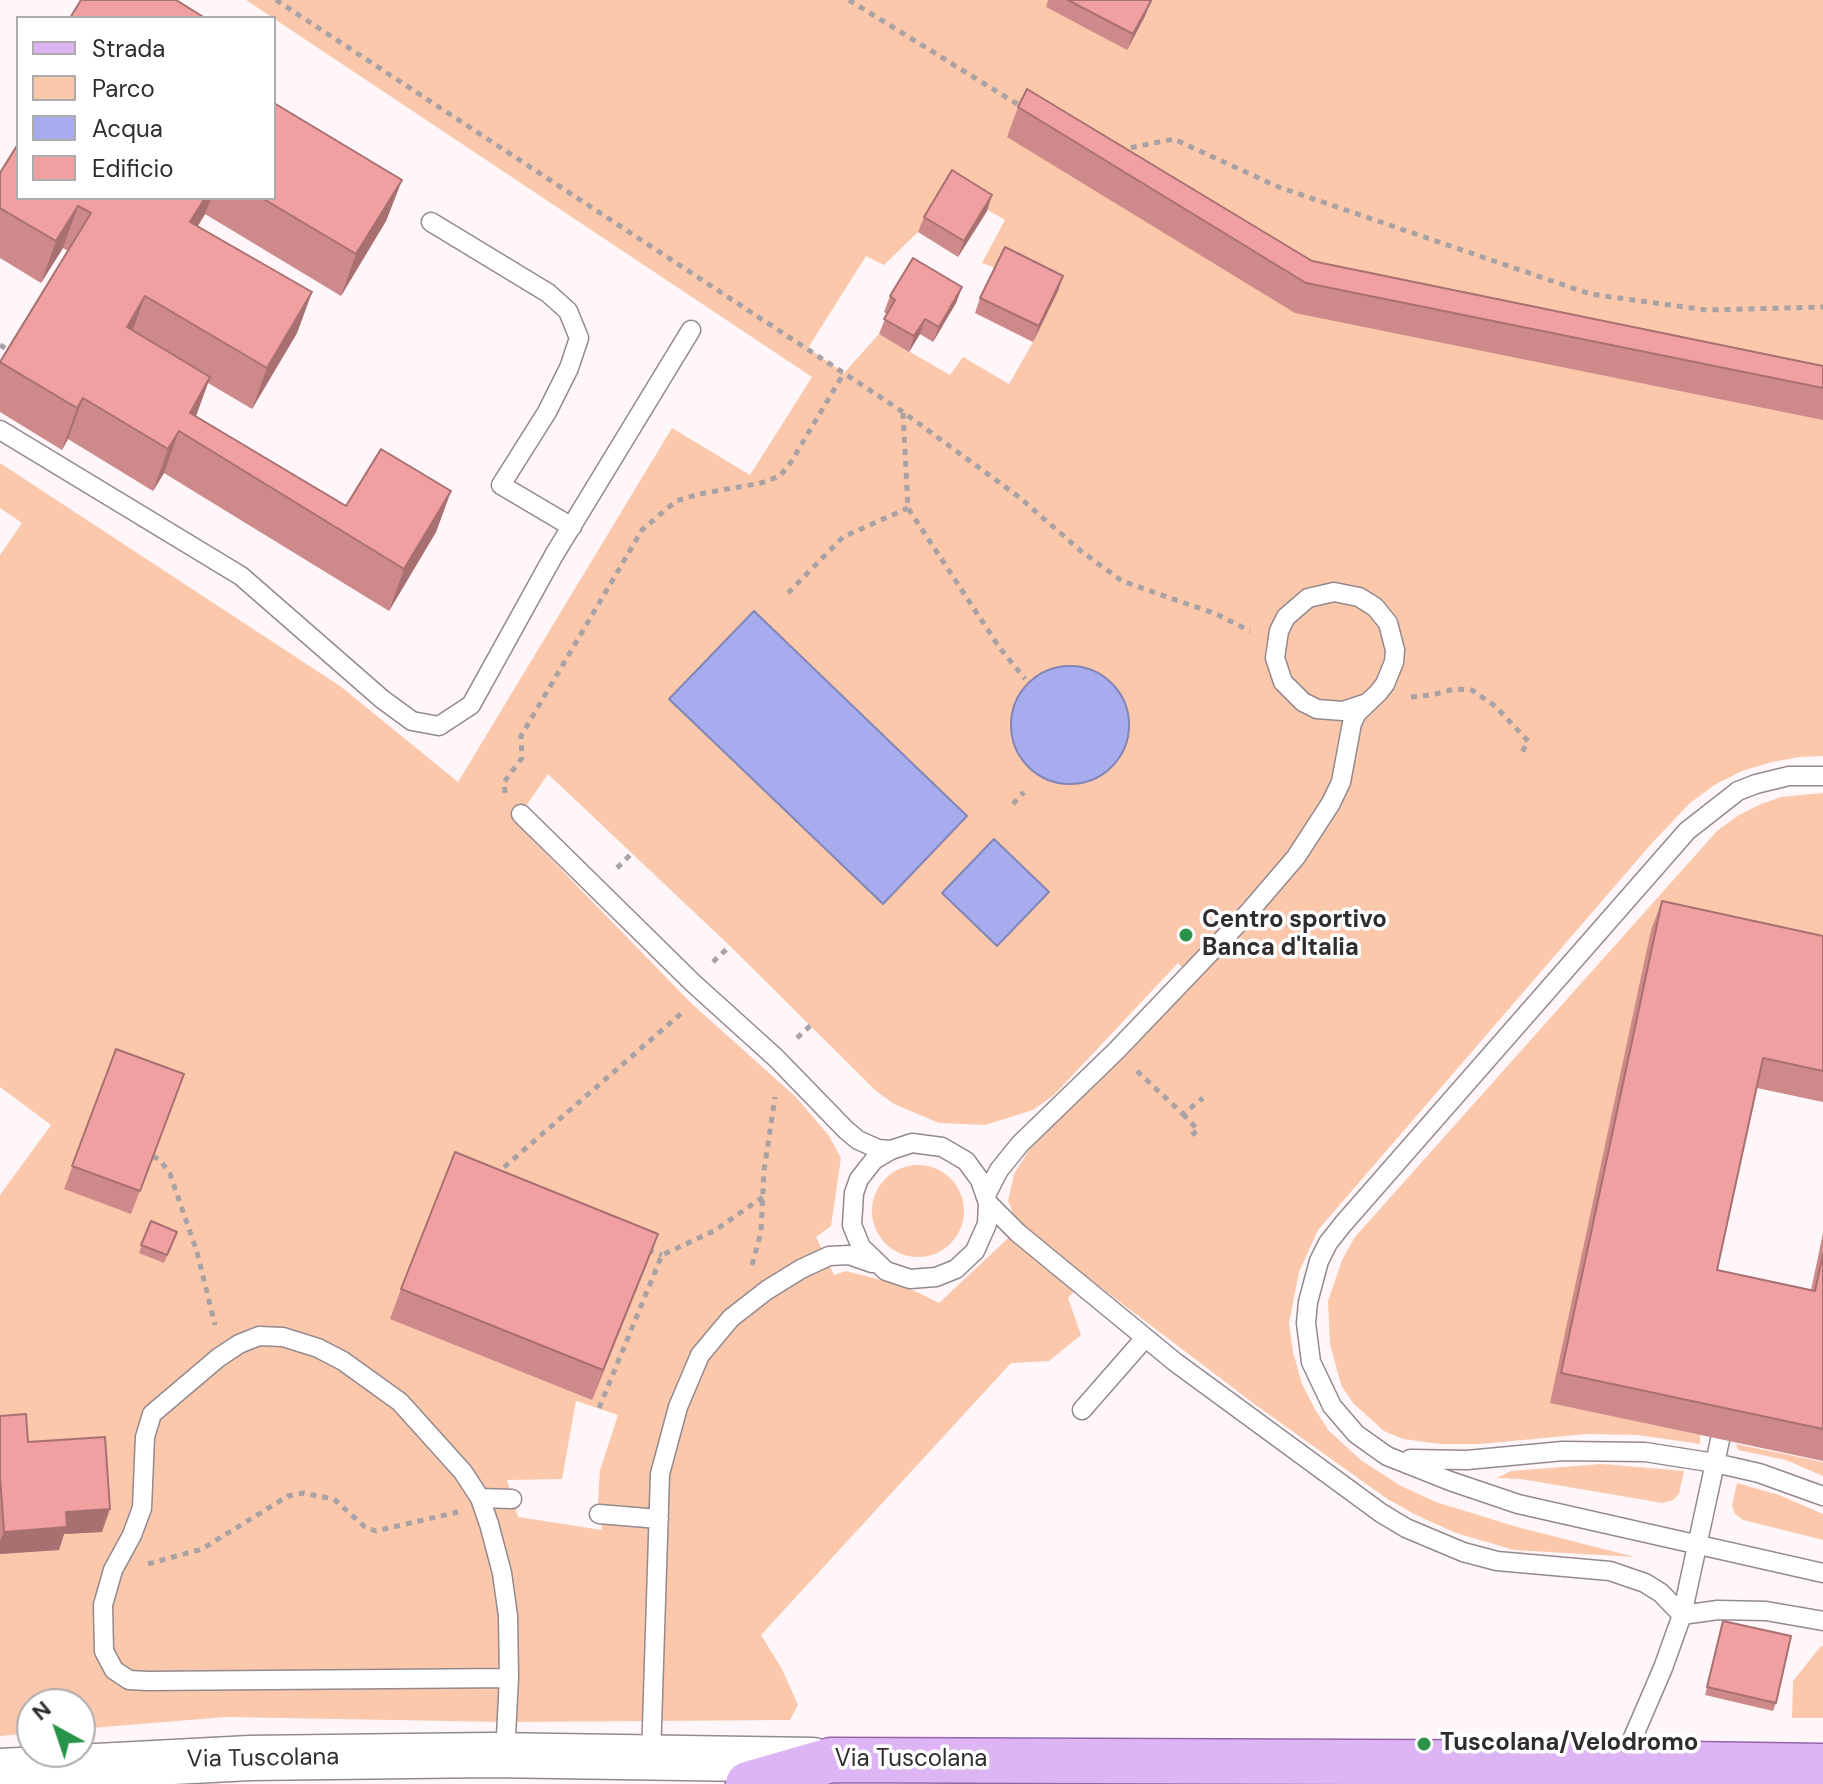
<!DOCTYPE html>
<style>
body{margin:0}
#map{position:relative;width:1823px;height:1784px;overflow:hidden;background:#fff6fa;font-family:"DM Sans",sans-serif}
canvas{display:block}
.legend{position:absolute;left:16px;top:16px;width:260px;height:184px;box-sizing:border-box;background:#fff;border:2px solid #adabac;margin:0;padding:10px 14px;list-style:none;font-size:24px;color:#312d2f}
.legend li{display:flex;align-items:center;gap:16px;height:40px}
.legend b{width:40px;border:2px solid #adabac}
.north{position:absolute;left:16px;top:1688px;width:80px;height:80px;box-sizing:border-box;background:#fff;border:2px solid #adabac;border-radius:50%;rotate:320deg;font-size:22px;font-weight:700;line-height:32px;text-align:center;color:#312d2f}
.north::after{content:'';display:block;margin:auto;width:28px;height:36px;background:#29934a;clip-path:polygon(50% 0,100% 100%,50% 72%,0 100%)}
</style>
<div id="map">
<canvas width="1823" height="1784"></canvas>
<ul class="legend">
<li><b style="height:10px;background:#deb5f4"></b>Strada</li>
<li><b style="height:22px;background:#fbc8ab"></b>Parco</li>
<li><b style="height:22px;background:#a6acee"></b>Acqua</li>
<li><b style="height:22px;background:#f0a0a1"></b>Edificio</li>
</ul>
<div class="north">N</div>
</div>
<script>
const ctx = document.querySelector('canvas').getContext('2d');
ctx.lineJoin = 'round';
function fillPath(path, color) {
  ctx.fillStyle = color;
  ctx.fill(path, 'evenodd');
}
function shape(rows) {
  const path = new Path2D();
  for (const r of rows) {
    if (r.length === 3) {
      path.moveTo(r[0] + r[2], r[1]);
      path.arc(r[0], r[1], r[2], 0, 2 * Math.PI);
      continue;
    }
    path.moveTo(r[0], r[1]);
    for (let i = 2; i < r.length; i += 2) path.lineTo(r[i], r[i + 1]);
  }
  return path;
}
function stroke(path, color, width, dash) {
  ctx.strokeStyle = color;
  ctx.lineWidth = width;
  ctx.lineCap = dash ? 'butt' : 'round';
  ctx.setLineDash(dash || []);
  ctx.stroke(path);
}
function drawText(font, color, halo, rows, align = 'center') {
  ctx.font = font + ' "DM Sans",sans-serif';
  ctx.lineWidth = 7;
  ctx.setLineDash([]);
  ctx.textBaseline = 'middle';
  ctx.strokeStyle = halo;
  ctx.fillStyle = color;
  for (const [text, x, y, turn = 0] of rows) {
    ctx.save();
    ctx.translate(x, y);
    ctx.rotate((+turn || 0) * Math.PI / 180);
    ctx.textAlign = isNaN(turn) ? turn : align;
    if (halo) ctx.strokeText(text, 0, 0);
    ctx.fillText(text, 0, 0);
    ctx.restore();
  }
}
const green = shape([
 [246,0,1049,0,1046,7,1127,49,1115,0,1823,0,1823,756,1799,757,1772,762,1742,771,1716,784,1690,803,1652,843,1318,1230,1299,1272,1289,1323,1293,1352,1302,1384,1316,1411,1329,1431,1362,1461,1401,1486,1436,1502,1517,1527,1635,1557,1514,1550,1456,1533,1414,1514,1386,1498,1257,1406,1087,1277,1068,1298,1081,1335,1049,1361,1011,1363,761,1635,782,1669,798,1705,790,1720,507,1722,226,1717,80,1729,80,1704,32,1704,32,1733,0,1736,0,1554,58,1550,57,1534,102,1531,0,1438,0,1195,51,1125,0,1087,0,555,22,523,0,508,0,463,340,686,458,782,672,428,750,475,812,377],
 [946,186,1005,220,982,263,1057,291,1033,342,1009,384,963,357,950,375,879,334,844,373,808,348,866,256,884,265,918,232],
 [548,774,730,946,876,1091,894,1104,939,1123,985,1125,1033,1110,1054,1095,1178,963,1193,980,1029,1150,1014,1174,1008,1201,1019,1228,939,1303,915,1291,885,1281,846,1271,834,1275,816,1237,831,1226,841,1158,829,1136,796,1097,692,1004,515,822],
 [576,1401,618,1415,600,1470,598,1501,602,1530,518,1517,507,1480,562,1479],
 [1823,793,1823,967,1550,1402,1700,1435,1700,1444,1638,1435,1587,1434,1480,1444,1440,1444,1403,1439,1384,1431,1353,1403,1341,1385,1330,1344,1328,1301,1342,1260,1355,1237,1717,831,1739,815,1761,804,1781,797],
 [918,1211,46],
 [1736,1444,1823,1462,1823,1476,1786,1460,1738,1450],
 [1602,1464,1684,1471,1679,1494,1673,1500,1663,1503,1521,1479,1497,1478,1511,1471],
 [1737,1483,1779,1495,1823,1514,1823,1540,1743,1520,1735,1514,1732,1506],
 [1821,1646,1823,1646,1823,1718,1792,1718,1793,1681]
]);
const water = shape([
 [754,611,967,816,883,904,669,699,754,611],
 [1070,725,59],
 [994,839,1049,892,997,946,942,893,994,839]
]);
const path = shape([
 [276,0,903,412,1019,497,1081,551,1122,581,1216,614,1250,631],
 [849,0,1022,107],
 [1119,150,1174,139,1276,186,1590,294,1707,310,1823,307],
 [0,345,13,353],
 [903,413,908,508,999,647,1025,679],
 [788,593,843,537,908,508],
 [1411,697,1432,695,1454,689,1472,690,1495,706,1528,741,1520,756],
 [505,793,504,782,522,758,521,736,642,530,676,501,699,494,761,483,780,476,791,462,844,373],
 [1013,804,1024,792],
 [617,868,632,853],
 [713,962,730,946],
 [797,1038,811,1025],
 [1137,1071,1183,1114,1203,1098],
 [1183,1114,1198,1130,1187,1139],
 [153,1156,161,1161,170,1174,197,1252,215,1325],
 [495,1175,684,1011],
 [648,1250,662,1255],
 [752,1265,761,1232,764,1171,775,1097],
 [599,1408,662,1255,714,1231,763,1197],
 [148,1564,202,1549,288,1496,303,1493,334,1499,365,1527,376,1531,458,1512]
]);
const lane = shape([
 [431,222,548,293,568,311,579,338,569,368,547,412,501,485,572,527],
 [0,430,241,576,382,699,412,721,439,726,471,705,554,555,691,330],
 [1823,776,1789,776,1756,784,1738,791,1687,831,1343,1224,1328,1243,1319,1261,1308,1302,1306,1323,1311,1362,1332,1406,1356,1434,1387,1456,1450,1481,1518,1504,1823,1573],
 [521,814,693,983,776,1058,846,1130,858,1140,878,1149,891,1150],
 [986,1195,999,1170,1020,1144,1116,1051,1248,913,1296,857,1331,803,1341,782,1352,723,1357,713,1378,693,1385,684,1394,662,1395,650,1388,623,1375,607,1359,597,1334,592,1308,598,1286,617,1279,631,1275,658,1283,682,1303,702,1317,709,1343,711,1367,703],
 [988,1203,987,1224,975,1251,956,1269,936,1277,910,1279,886,1271,861,1247,852,1225,854,1193,859,1179,874,1160,891,1150,912,1143,942,1147,966,1161,980,1180,988,1203,1018,1233,1175,1362,1381,1513,1406,1528,1463,1552,1497,1561,1610,1571,1645,1583,1661,1593,1682,1615,1663,1668,1622,1763],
 [1082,1410,1145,1338],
 [1720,1440,1682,1615,1718,1610,1766,1611,1823,1621],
 [1410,1459,1467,1460,1563,1451,1645,1452,1715,1463,1759,1473,1823,1496],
 [480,1498,512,1499],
 [599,1514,659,1519],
 [505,1755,509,1678,508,1616,502,1573,489,1524,480,1498,463,1472,400,1402,343,1361,318,1348,283,1337,259,1336,239,1344,218,1358,152,1414,145,1437,142,1508,132,1535,113,1570,103,1605,104,1651,114,1670,129,1680,148,1681,509,1678],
 [651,1757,660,1474,678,1407,700,1355,731,1318,767,1290,801,1269,829,1256,849,1255,872,1263]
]);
const secondary = shape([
 [0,1771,250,1758,491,1755,813,1760]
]);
const primary = shape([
 [748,1784,831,1760,1622,1763,1823,1766]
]);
const wall = shape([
 [1048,0,1149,0,1145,16,1127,50,1046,7],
 [1018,107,1312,261,1823,366,1823,420,1295,313,1007,137],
 [0,173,18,198,274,198,402,180,386,221,341,296,205,214,198,226,312,292,297,333,252,409,208,383,196,416,346,506,451,491,436,532,389,611,164,473,153,491,68,439,62,450,0,412,0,362,68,251,63,248,41,283,0,258],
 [987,211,958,257,918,232,924,217],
 [962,287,956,303,933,342,920,334,909,352,879,334,887,314,884,312,890,296],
 [1058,291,1033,342,975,313,980,298],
 [1662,901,1823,936,1823,1102,1757,1088,1717,1270,1811,1290,1823,1233,1823,1461,1550,1403,1651,930],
 [116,1049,184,1074,131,1214,64,1189],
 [151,1221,177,1232,164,1263,139,1253],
 [658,1234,592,1400,390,1319,401,1289],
 [0,1416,28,1442,102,1532,64,1534,59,1550,0,1554],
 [1723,1621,1776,1703,1773,1711,1705,1695]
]);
const shadedWall = shape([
 [1151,1,1145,16,1127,50,1133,34],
 [402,180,386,221,341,296,356,254],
 [992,195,987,211,958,257,964,241],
 [205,198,211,198,205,214,175,264,190,222],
 [78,206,63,248,41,283,56,241],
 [1063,276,1058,291,1033,342,1039,326],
 [962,287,956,303,933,342,939,327],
 [312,292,297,333,252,409,267,368],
 [145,296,130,338,127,327],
 [925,319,920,334,909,352,914,336],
 [210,377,195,419,190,413],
 [83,398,68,439,62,450,77,408],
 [179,431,164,473,153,491,168,449],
 [451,491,436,532,389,611,404,569],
 [658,1234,647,1264,592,1400,603,1370],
 [110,1509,102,1532,64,1534,59,1550,0,1554,0,1541,4,1532,66,1512]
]);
const building = shape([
 [81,0,176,0,205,18,70,18,81,0],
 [1068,0,1149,0,1151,1,1133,34,1068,0],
 [1027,89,1312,261,1823,366,1823,388,1306,283,1018,107,1027,89],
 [274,103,402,180,356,254,262,198,274,198,274,103],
 [18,144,18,198,205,198,190,222,312,292,267,368,145,296,127,327,210,377,190,413,346,506,381,449,451,491,404,569,179,431,168,449,83,398,77,408,0,362,91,213,78,206,56,241,0,208,0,173,18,144],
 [952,170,992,195,964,241,924,217,952,170],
 [1005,247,1063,276,1039,326,980,298,1005,247],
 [913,258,962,287,939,327,925,319,914,336,884,319,895,300,890,296,913,258],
 [1662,901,1823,936,1823,1071,1763,1058,1717,1270,1815,1291,1823,1254,1823,1429,1561,1373,1662,901],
 [116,1049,184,1074,140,1191,72,1166,116,1049],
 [455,1152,658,1234,603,1370,401,1289,455,1152],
 [151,1221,177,1232,167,1255,141,1245,151,1221],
 [26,1414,28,1442,105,1437,110,1509,66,1512,67,1527,4,1532,0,1476,0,1416,26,1414],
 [1723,1621,1791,1636,1776,1703,1707,1687,1723,1621]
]);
const markers = [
 [1186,935,8,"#29934a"],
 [1424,1744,8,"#29934a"]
];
const poiNames = [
 ["Centro sportivo",1202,921],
 ["Banca d'Italia",1202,949],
 ["Tuscolana/Velodromo",1440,1744]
];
const streetNames = [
 ["Via Tuscolana",263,1759,-1],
 ["Via Tuscolana",911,1760]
];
fillPath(green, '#fbc8ab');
fillPath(water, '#a6acee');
stroke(water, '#8386b5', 2);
stroke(lane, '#93898e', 21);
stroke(secondary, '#93898e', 47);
stroke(primary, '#9366aa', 47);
stroke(path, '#a9a2a5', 5, [6, 6]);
stroke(lane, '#fff', 18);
stroke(secondary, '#fff', 44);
stroke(primary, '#deb5f4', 44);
fillPath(wall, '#ce8a8a');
fillPath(shadedWall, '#a87071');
fillPath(building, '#f0a0a1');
stroke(building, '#a87071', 2);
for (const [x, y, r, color] of markers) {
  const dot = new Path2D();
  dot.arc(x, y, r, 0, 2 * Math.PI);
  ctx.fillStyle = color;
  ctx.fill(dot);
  stroke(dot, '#fff', 3);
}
drawText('bold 24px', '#312d2f', '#fff', poiNames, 'left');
drawText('24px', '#312d2f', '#fff', streetNames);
</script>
